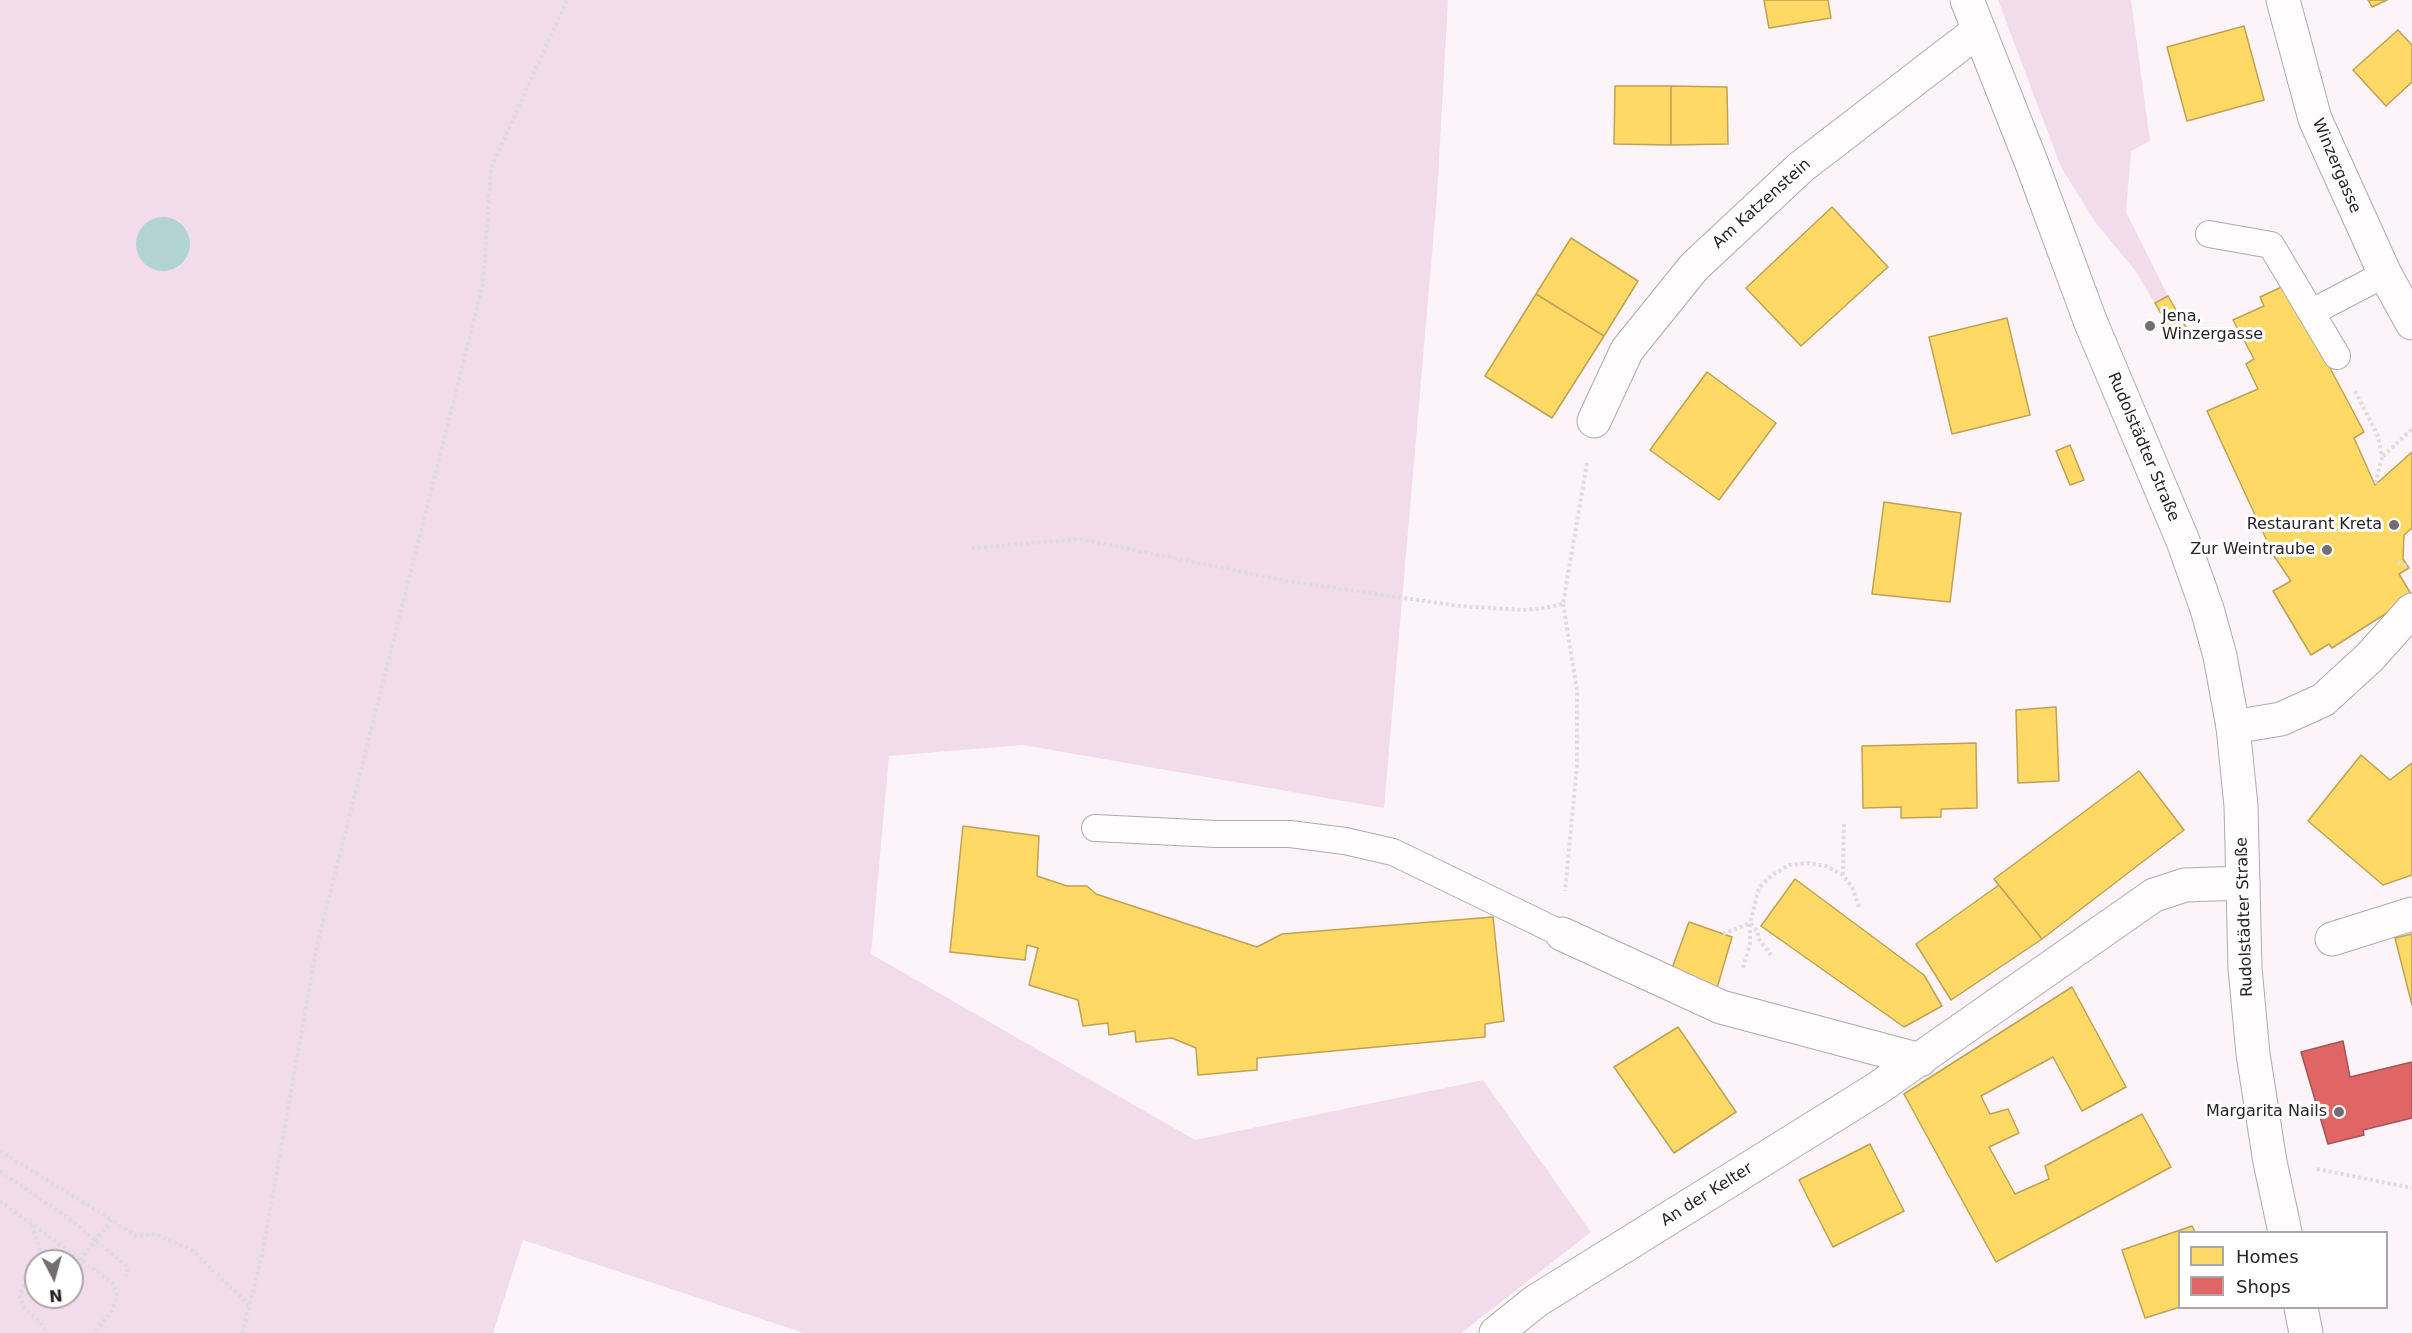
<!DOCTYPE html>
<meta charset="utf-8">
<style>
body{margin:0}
#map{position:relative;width:2412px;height:1333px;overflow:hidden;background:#fcf4f9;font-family:"DejaVu Sans",sans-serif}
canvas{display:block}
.legend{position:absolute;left:2178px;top:1231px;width:210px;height:78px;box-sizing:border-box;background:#fff;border:2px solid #a9a7a9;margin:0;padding:8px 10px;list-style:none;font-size:18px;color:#292227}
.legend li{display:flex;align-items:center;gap:12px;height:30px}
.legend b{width:30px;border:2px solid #a9a7a9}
.north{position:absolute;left:24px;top:1249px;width:60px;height:60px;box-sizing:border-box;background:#fff;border:2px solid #a9a7a9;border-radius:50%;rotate:174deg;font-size:16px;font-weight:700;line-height:24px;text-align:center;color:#292227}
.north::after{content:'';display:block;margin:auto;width:21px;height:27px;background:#736c70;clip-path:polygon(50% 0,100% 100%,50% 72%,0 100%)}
</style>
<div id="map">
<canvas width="2412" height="1333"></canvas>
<ul class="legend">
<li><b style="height:16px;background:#ffd966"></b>Homes</li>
<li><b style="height:16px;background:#e06666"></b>Shops</li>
</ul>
<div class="north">N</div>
</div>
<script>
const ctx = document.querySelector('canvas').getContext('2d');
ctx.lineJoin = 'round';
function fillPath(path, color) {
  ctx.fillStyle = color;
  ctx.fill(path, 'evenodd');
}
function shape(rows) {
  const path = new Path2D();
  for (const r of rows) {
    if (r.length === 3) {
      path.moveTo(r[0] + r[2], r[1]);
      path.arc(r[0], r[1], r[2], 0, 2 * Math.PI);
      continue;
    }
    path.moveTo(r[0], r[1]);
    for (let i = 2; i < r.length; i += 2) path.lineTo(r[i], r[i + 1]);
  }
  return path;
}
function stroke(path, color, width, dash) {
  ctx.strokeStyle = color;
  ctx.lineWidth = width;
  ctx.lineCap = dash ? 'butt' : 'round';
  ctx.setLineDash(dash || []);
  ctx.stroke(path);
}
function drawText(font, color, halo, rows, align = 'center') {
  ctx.font = font + ' "DejaVu Sans",sans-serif';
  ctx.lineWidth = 6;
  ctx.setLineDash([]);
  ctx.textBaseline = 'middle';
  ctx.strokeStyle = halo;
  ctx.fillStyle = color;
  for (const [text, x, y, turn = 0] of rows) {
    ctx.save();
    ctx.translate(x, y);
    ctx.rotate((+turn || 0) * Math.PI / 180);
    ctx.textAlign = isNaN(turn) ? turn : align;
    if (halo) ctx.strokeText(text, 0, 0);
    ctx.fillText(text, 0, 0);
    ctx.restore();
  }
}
const green = shape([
 [0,0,1448,0,1437,196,1384,808,1023,745,889,756,871,954,1195,1140,1483,1080,1591,1232,1461,1333,804,1333,523,1240,493,1333,0,1333],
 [36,1261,72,1261,72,1297,36,1297],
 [1998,0,2131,0,2150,141,2131,151,2126,212,2168,296,2155,303,2134,269,2095,222,2061,167]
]);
const water = shape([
 [163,244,27]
]);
const homes = shape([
 [1764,0,1828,0,1831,18,1769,28,1764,0],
 [2368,0,2387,0,2372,7,2368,0],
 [2244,26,2264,100,2187,121,2167,47,2244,26],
 [2398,30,2412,45,2412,82,2386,106,2353,70,2398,30],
 [1615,86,1671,86,1671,145,1614,144,1615,86],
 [1671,86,1727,87,1728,144,1671,145,1671,86],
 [1832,207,1888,267,1801,346,1746,288,1832,207],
 [1571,238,1638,281,1604,336,1536,294,1571,238],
 [2286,285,2364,432,2354,438,2375,485,2412,452,2412,528,2404,535,2403,559,2409,568,2399,574,2411,594,2396,607,2332,648,2329,644,2311,655,2273,591,2291,581,2274,556,2207,411,2258,389,2246,364,2254,359,2233,320,2264,306,2260,297,2286,285],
 [1536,294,1604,336,1552,418,1485,376,1536,294],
 [2168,296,2187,329,2174,336,2155,303,2168,296],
 [2007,318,2030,415,1952,434,1929,337,2007,318],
 [1707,372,1776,423,1719,500,1650,450,1707,372],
 [2070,445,2084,480,2070,485,2056,451,2070,445],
 [1884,502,1961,513,1950,602,1872,594,1884,502],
 [2056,707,2059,781,2018,783,2016,710,2056,707],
 [1976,743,1977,808,1941,809,1941,817,1901,818,1901,807,1863,808,1862,746,1976,743],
 [2361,755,2390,780,2412,763,2412,875,2383,885,2308,821,2361,755],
 [2139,771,2184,830,2042,939,1994,879,2139,771],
 [963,826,1039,836,1037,876,1067,886,1087,886,1096,894,1257,947,1282,934,1493,917,1504,1021,1485,1024,1485,1037,1257,1058,1257,1070,1198,1075,1196,1048,1172,1038,1136,1042,1135,1031,1109,1035,1108,1023,1083,1026,1078,1000,1029,985,1038,948,1027,945,1025,960,950,952,963,826],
 [1795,879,1924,975,1942,1006,1904,1027,1761,926,1795,879],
 [1999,885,2042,939,1951,1000,1916,944,1999,885],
 [1689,922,1732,937,1717,988,1671,971,1689,922],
 [2412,934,2412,1005,2395,938,2412,934],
 [2072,987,2126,1087,2082,1111,2053,1057,1981,1096,1990,1114,2008,1109,2019,1133,1989,1147,2015,1194,2049,1179,2045,1166,2142,1114,2171,1167,1996,1262,1904,1094,2072,987],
 [1678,1027,1736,1112,1674,1153,1614,1067,1678,1027],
 [1870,1144,1904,1211,1833,1247,1799,1180,1870,1144],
 [2192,1226,2195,1232,2180,1232,2180,1307,2145,1318,2122,1250,2192,1226]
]);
const shops = shape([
 [2343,1041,2350,1077,2412,1062,2412,1118,2363,1130,2364,1135,2328,1144,2301,1052,2343,1041]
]);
const path = shape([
 [2355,391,2378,436,2382,457,2375,485],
 [2383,456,2412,429],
 [972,548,1080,539,1287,581,1459,606,1523,610,1544,608,1563,604,1587,463],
 [2398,562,2408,567],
 [1563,604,1577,690,1577,765,1565,891],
 [1843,875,1844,823],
 [1723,934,1750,923,1758,932,1758,938,1771,955],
 [1743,968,1750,944,1750,923,1759,888,1772,875,1789,865,1808,863,1826,866,1843,875,1852,887,1859,907],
 [0,1151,112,1220],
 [2317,1169,2412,1188],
 [0,1171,72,1221,128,1267,126,1276],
 [0,1201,114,1284,117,1296,112,1311,94,1333],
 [32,1225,41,1253,40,1261],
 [80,1260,112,1220,136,1236,155,1234,193,1251,249,1305],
 [36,1271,26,1281,19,1295,24,1308,40,1321,47,1333],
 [242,1333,262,1256,317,945,483,284,491,168,567,0]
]);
const service = shape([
 [2209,234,2271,245,2337,356],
 [2312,312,2385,274],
 [1095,828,1216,834,1290,834,1345,841,1393,852,1562,934]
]);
const minor = shape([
 [2283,0,2315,119,2385,274,2412,323],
 [1594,421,1627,350,1694,267,1801,167,1979,30],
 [2233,727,2281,719,2323,700,2370,657,2412,610],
 [1562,934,1721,1007,1920,1060],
 [2332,939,2412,914],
 [1496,1333,1536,1301,1878,1088,2154,895,2185,885,2243,883]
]);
const tertiary = shape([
 [1967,0,2032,164,2091,323,2183,541,2207,609,2220,656,2233,727,2241,806,2245,968,2253,1054,2270,1162,2285,1232],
 [2301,1308,2306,1333]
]);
const markers = [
 [2150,326,6,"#736c70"],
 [2394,525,6,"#736c70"],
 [2327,550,6,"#736c70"],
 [2339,1112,6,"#736c70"]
];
const streetNames = [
 ["Winzergasse",2336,166,67],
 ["Am Katzenstein",1762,204,-42],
 ["Rudolstädter Straße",2143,447,67],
 ["Rudolstädter Straße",2245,917,-92],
 ["An der Kelter",1707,1195,-32]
];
const poiNames = [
 ["Jena,",2162,317,"left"],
 ["Winzergasse",2162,335,"left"],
 ["Restaurant Kreta",2382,525],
 ["Zur Weintraube",2315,550],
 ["Margarita Nails",2327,1112]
];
fillPath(green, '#f2dceb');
fillPath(water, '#b1d4d2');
fillPath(homes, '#ffd966');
stroke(homes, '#bfa253', 1.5);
fillPath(shops, '#e06666');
stroke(shops, '#a95253', 1.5);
stroke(service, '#b0a9ad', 28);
stroke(minor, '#b0a9ad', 35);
stroke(tertiary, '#b0a9ad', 35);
stroke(path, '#dedcde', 4, [3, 3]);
stroke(service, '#fffdfe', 26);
stroke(minor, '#fffdfe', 33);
stroke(tertiary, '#fffdfe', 33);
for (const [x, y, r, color] of markers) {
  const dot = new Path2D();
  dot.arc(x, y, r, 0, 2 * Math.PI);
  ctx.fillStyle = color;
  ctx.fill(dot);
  stroke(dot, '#fff', 2);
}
drawText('16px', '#292227', '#fff', streetNames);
drawText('16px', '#292227', '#fff', poiNames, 'right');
</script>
